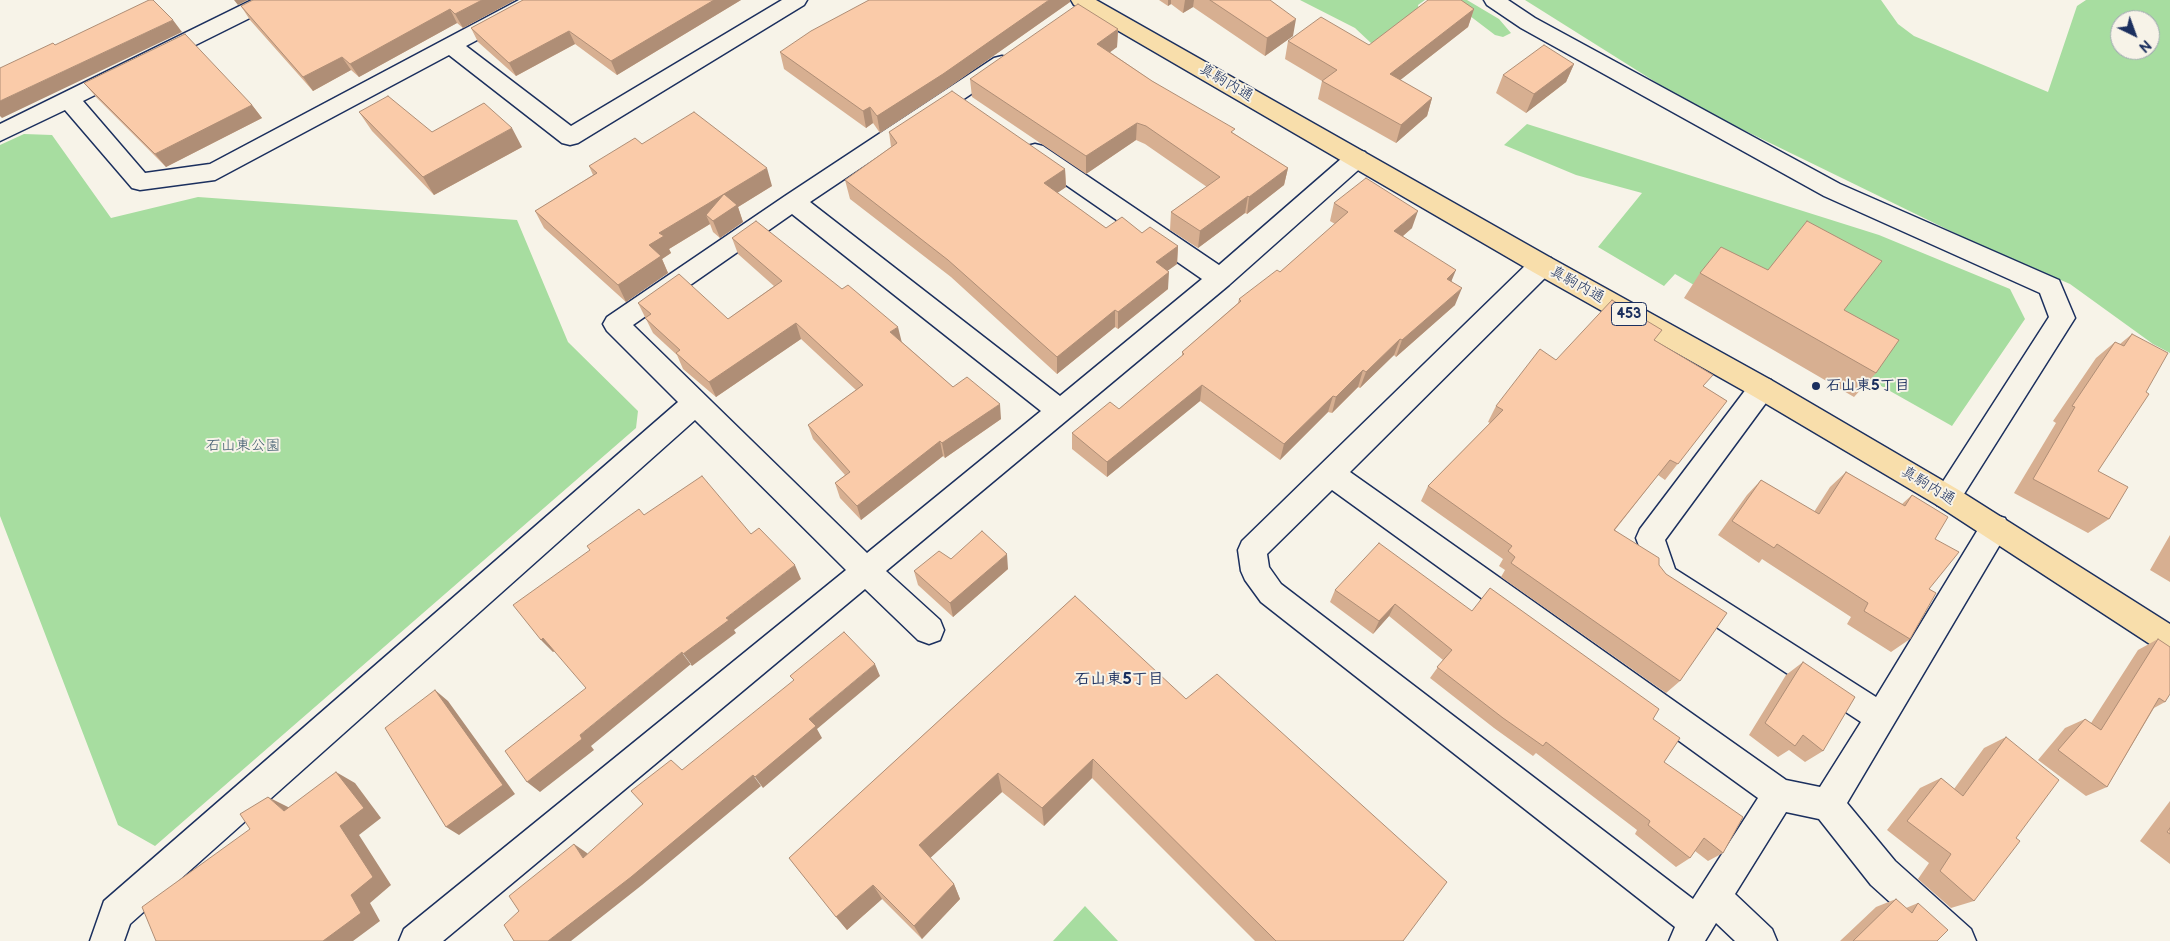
<!DOCTYPE html>
<meta charset="utf-8">
<style>
body{margin:0}
#map{position:relative;width:2170px;height:941px;overflow:hidden;background:#f7f3e8;font-family:"Balsamiq Sans",sans-serif}
canvas{display:block}
.north{position:absolute;left:2110px;top:10px;width:50px;height:50px;box-sizing:border-box;background:#f7f3e8;border:1px solid #9fa5b1;border-radius:50%;rotate:138deg;font-size:14px;font-weight:700;line-height:20px;text-align:center;color:#1b2f5e}
.north::after{content:'';display:block;margin:auto;width:18px;height:22px;background:#1b2f5e;clip-path:polygon(50% 0,100% 100%,50% 72%,0 100%)}
</style>
<div id="map">
<canvas width="2170" height="941"></canvas>
<div class="north">N</div>
</div>
<script>
const ctx = document.querySelector('canvas').getContext('2d');
ctx.lineJoin = 'round';
function fillPath(path, color) {
  ctx.fillStyle = color;
  ctx.fill(path, 'evenodd');
}
function shape(rows) {
  const path = new Path2D();
  for (const r of rows) {
    path.moveTo(r[0], r[1]);
    for (let i = 2; i < r.length; i += 2) path.lineTo(r[i], r[i + 1]);
  }
  return path;
}
function stroke(path, color, width, dash) {
  ctx.strokeStyle = color;
  ctx.lineWidth = width;
  ctx.lineCap = dash ? 'butt' : 'round';
  ctx.setLineDash(dash || []);
  ctx.stroke(path);
}
function drawText(font, color, halo, rows, align = 'center') {
  ctx.font = font + ' "Balsamiq Sans","Klee One",sans-serif';
  ctx.lineWidth = 4;
  ctx.setLineDash([]);
  ctx.textBaseline = 'middle';
  ctx.strokeStyle = halo;
  ctx.fillStyle = color;
  for (const [text, x, y, turn = 0] of rows) {
    ctx.save();
    ctx.translate(x, y);
    ctx.rotate((+turn || 0) * Math.PI / 180);
    ctx.textAlign = isNaN(turn) ? turn : align;
    if (halo) ctx.strokeText(text, 0, 0);
    ctx.fillText(text, 0, 0);
    ctx.restore();
  }
}
const green = shape([
 [1300,0,1425,0,1418,5,1421,25,1372,44,1355,28],
 [1449,0,1467,0,1499,19,1511,33,1503,37,1495,35],
 [1525,0,1881,0,1898,24,1914,36,2048,92,2077,6,2086,0,2170,0,2170,353,2153,344,2070,284,1969,240,1725,121,1665,88],
 [2120,20,2150,20,2150,50,2120,50],
 [1527,124,1879,235,2010,289,2025,319,1952,426,1867,378,1750,295,1694,285,1675,274,1664,286,1598,247,1642,193,1576,175,1504,145],
 [24,134,52,135,111,218,198,197,517,220,568,342,638,411,636,428,155,846,118,825,0,516,0,145],
 [1085,906,1118,941,1053,941]
]);
const minor = shape([
 [252,0,279,0,276,5,83,101,145,173,210,164,519,0,545,0,542,5,466,46,571,126,782,0,807,0,804,5,578,143,570,145,562,143,449,55,215,180,140,190,132,188,65,110,0,141,0,124,252,0],
 [1484,0,1508,0,1535,18,1840,184,2059,280,2075,318,1957,505,1947,509,1937,505,1933,497,2049,317,2040,293,1824,196,1521,28,1487,5,1484,0],
 [1002,56,1010,58,1013,63,1010,68,810,202,1060,396,1202,279,1027,158,1024,152,1027,146,1035,144,1043,146,1219,265,1349,152,1357,150,1365,152,1368,158,1365,164,1229,285,886,571,940,620,944,630,940,640,929,644,918,640,865,589,443,941,399,941,404,929,846,570,695,420,130,924,124,941,90,941,104,901,678,402,607,331,603,324,607,317,785,196,994,58,1002,56],
 [792,214,1041,411,867,553,633,325,792,214],
 [1542,256,1551,258,1554,265,1551,272,1350,472,1786,780,1820,787,1861,722,1654,586,1636,538,1640,529,1753,380,1762,377,1771,380,1775,388,1771,396,1665,540,1675,569,1876,697,1985,518,1995,515,2005,518,2009,527,2005,536,1847,803,1895,861,1971,929,1976,941,1933,941,1871,885,1819,819,1786,812,1735,894,1772,929,1777,941,1735,941,1716,923,1705,941,1669,941,1675,927,1261,602,1245,580,1241,571,1238,550,1242,541,1533,258,1542,256],
 [1332,490,1758,798,1693,899,1281,584,1269,567,1267,554,1332,490]
]);
const trunk = shape([
 [1071,0,1096,0,1551,258,1771,380,1957,489,2170,624,2170,654,2159,650,1937,505,1753,396,1533,272,1074,5,1071,0]
]);
const wall = shape([
 [515,0,463,28,457,23,359,77,351,70,313,91,250,20,241,6],
 [523,0,741,0,617,75,575,44,516,76,478,42,471,28],
 [1159,0,1270,0,1293,36,1265,56,1193,7,1183,13,1171,4,1168,6],
 [1070,2,945,90,880,133,873,123,866,128,784,69,780,52],
 [1474,9,1468,27,1400,80,1432,98,1427,116,1396,143,1318,99,1322,81,1285,59,1288,41,1369,45],
 [1118,29,1117,47,1110,52,1152,81,1288,168,1284,185,1247,214,1245,213,1198,248,1170,230,1171,212,1207,187,1145,144,1136,140,1086,174,972,97,970,79],
 [1574,64,1566,82,1526,113,1496,93,1503,75],
 [84,83,252,105,262,118,166,167,96,97],
 [359,112,432,132,522,147,434,195,372,131],
 [889,132,1065,169,1066,187,1057,193,1106,228,1142,233,1178,246,1177,264,1168,270,1168,289,1118,329,1115,327,1057,374,951,277,850,199,845,180,891,147],
 [642,144,772,186,738,207,743,222,720,238,713,232,710,224,669,249,671,253,662,259,668,273,626,302,544,228,535,211,593,175,589,166],
 [1334,203,1412,228,1403,236,1452,281,1455,305,1396,357,1394,355,1360,388,1358,387,1332,413,1328,412,1280,460,1200,401,1107,477,1072,449,1072,433,1119,409,1182,356,1182,352,1238,303,1239,299,1280,272,1335,224,1330,221],
 [732,238,902,342,953,387,1001,419,945,458,943,456,861,520,840,498,835,483,845,475,813,439,808,425,856,390,801,339,716,397,683,369,677,355,653,333,638,303,728,319,774,286,738,254],
 [1700,273,1844,310,1876,373,1854,397,1684,298],
 [2132,334,2098,471,2109,519,2088,533,2014,493,2056,423,2053,421,2096,358,2115,342,2120,344],
 [1655,340,1704,387,1727,401,1665,480,1658,475,1615,530,1659,565,1680,681,1666,693,1501,577,1505,570,1499,566,1503,559,1421,501,1428,486,1490,423,1488,422,1496,406,1556,360],
 [1846,472,1902,504,1912,495,1935,539,1929,589,1910,639,1891,652,1847,624,1851,617,1762,559,1759,563,1718,535,1747,495,1761,480,1814,512,1830,487],
 [2170,535,2170,582,2150,570],
 [951,559,1008,569,953,617,918,585,914,571],
 [1335,590,1472,611,1653,719,1664,762,1723,853,1708,861,1695,851,1690,858,1676,867,1635,834,1637,830,1536,753,1533,756,1494,728,1430,678,1443,660,1389,616,1373,634,1330,602],
 [1075,596,1403,941,1255,941,1092,778,1044,826,1002,792,930,858,954,884,960,899,922,939,882,899,847,930,789,858],
 [2158,639,2165,702,2154,708,2107,787,2086,796,2038,760,2065,728,2085,719,2091,723,2138,650],
 [1803,662,1823,751,1805,762,1789,750,1778,757,1749,735,1786,675],
 [2006,737,2016,838,1974,901,1951,908,1918,879,1929,863,1887,830,1920,788,1941,778,1954,789,1984,748],
 [2170,801,2170,864,2140,841],
 [1896,899,1906,908,1918,903,1937,941,1840,941,1876,907]
]);
const shadedWall = shape([
 [234,0,248,0,238,5],
 [482,0,515,0,463,28,455,14],
 [714,0,741,0,617,75,611,61],
 [1049,0,1070,0,1070,2,945,90,880,133,877,116],
 [1168,0,1171,0,1171,4,1168,6],
 [1185,0,1194,0,1193,7,1183,13],
 [450,9,457,23,359,77,350,64],
 [1474,9,1468,27,1385,92,1390,74],
 [1296,19,1293,36,1265,56,1267,38],
 [173,20,182,32,2,118,0,116,0,101],
 [1118,29,1117,47,1097,62,1097,44],
 [569,31,575,44,516,76,509,63],
 [342,57,351,70,313,91,303,77],
 [1574,64,1566,82,1526,113,1534,94],
 [1432,98,1427,116,1396,143,1401,125],
 [252,105,262,118,166,167,155,154],
 [870,107,873,123,866,128,863,111],
 [1137,123,1136,140,1086,174,1086,156],
 [512,128,522,147,434,195,423,177],
 [767,168,772,186,738,207,743,222,720,238,713,221,706,215,710,224,669,249,671,253,662,259,668,273,626,302,618,285,659,233],
 [1288,168,1284,185,1247,214,1249,197],
 [1065,169,1066,187,1044,202,1044,183],
 [1248,196,1245,213,1198,248,1200,231],
 [1418,211,1412,228,1389,248,1394,231],
 [1178,246,1177,264,1155,280,1156,262],
 [1456,270,1449,287,1447,279],
 [1169,272,1168,289,1118,329,1118,312],
 [1462,288,1455,305,1396,357,1402,340],
 [1115,310,1115,327,1057,374,1057,357],
 [796,323,801,339,716,397,709,382],
 [898,327,902,343,890,332],
 [1400,339,1394,355,1360,388,1366,372],
 [1363,370,1358,387,1332,413,1336,397],
 [1202,385,1200,401,1107,477,1107,462],
 [1333,396,1328,412,1280,460,1284,444],
 [1000,404,1001,419,945,458,942,443],
 [940,441,943,456,861,520,857,506],
 [1007,554,1008,569,953,617,950,603],
 [795,565,801,579,734,630,736,633,692,666,683,654,726,618],
 [1395,604,1389,616,1373,634,1379,621],
 [543,638,555,651,553,652,541,640],
 [682,652,691,664,591,746,594,750,540,792,527,782,580,735],
 [875,664,880,676,817,729,822,738,763,788,755,777,809,719],
 [435,690,448,701,515,794,459,835,446,827],
 [1093,759,1092,778,1044,826,1042,808],
 [336,772,355,783,381,818,359,835,391,885,370,903,380,921,353,941,323,941,351,895,340,826],
 [998,773,1002,792,927,861,919,845],
 [753,775,761,786,642,885,571,941,548,941],
 [268,797,288,807,304,821,284,811],
 [574,844,587,853,596,867,583,858],
 [954,884,960,899,922,939,914,926],
 [873,885,882,899,847,930,836,917]
]);
const building = shape([
 [149,0,153,0,173,20,0,101,0,68,53,43,55,45,149,0],
 [253,0,482,0,455,14,450,9,350,64,342,57,303,77,241,6,253,0],
 [523,0,714,0,611,61,569,31,509,63,471,28,523,0],
 [869,0,1049,0,943,74,877,116,870,107,863,111,780,52,811,31,869,0],
 [1210,0,1270,0,1296,19,1267,38,1210,0],
 [1428,0,1461,0,1474,9,1390,74,1432,98,1401,125,1322,81,1337,70,1288,41,1321,17,1369,45,1428,0],
 [1078,4,1118,29,1097,44,1152,81,1235,129,1231,132,1288,168,1249,197,1248,196,1200,231,1171,212,1220,177,1146,126,1137,123,1086,156,970,79,1078,4],
 [185,34,252,105,155,154,84,83,185,34],
 [1544,45,1574,64,1534,94,1503,75,1544,45],
 [952,91,1065,169,1044,183,1106,228,1122,217,1142,233,1150,227,1178,246,1156,262,1169,272,1118,312,1115,310,1057,357,948,260,845,180,897,143,889,132,952,91],
 [388,96,432,132,484,103,512,128,423,177,359,112,388,96],
 [694,112,767,168,724,194,737,205,713,221,706,215,724,194,659,233,664,236,649,245,661,256,618,285,535,211,597,173,589,166,635,138,642,144,694,112],
 [1366,178,1418,211,1394,231,1456,270,1447,279,1462,288,1402,340,1400,339,1366,372,1363,370,1336,397,1333,396,1284,444,1202,385,1107,462,1072,433,1110,402,1119,409,1184,354,1182,352,1241,301,1239,299,1277,270,1280,272,1348,212,1334,203,1366,178],
 [756,221,842,289,848,285,898,327,890,332,953,387,967,377,1000,404,942,443,940,441,857,506,835,483,850,472,808,425,863,385,796,323,709,382,676,353,680,350,645,318,651,314,638,303,679,274,728,319,782,281,732,238,756,221],
 [1807,221,1882,261,1844,310,1899,340,1876,373,1700,273,1721,247,1768,270,1807,221],
 [1612,300,1662,330,1654,340,1713,375,1703,386,1727,401,1678,464,1670,460,1614,530,1659,558,1659,565,1666,574,1727,613,1680,681,1511,563,1515,557,1508,551,1512,546,1428,486,1503,410,1496,406,1540,349,1556,360,1612,300],
 [2132,334,2168,353,2146,392,2149,394,2098,471,2128,487,2109,519,2033,479,2075,407,2072,406,2115,342,2124,346,2132,334],
 [1846,472,1905,506,1912,495,1948,517,1935,539,1959,552,1929,589,1936,593,1910,639,1864,611,1868,603,1777,544,1774,548,1732,521,1761,480,1819,514,1846,472],
 [702,476,751,534,759,528,795,565,726,618,729,620,683,654,682,652,580,735,582,739,527,782,505,751,586,688,543,638,541,640,513,605,590,550,587,546,639,509,644,515,702,476],
 [982,531,1007,554,950,603,914,571,939,551,951,559,982,531],
 [1379,543,1472,611,1490,588,1659,709,1653,719,1680,738,1664,762,1743,817,1723,853,1704,838,1690,858,1648,825,1650,821,1546,742,1543,746,1503,718,1437,667,1452,650,1395,604,1379,621,1335,590,1379,543],
 [1075,596,1186,699,1217,674,1447,882,1403,941,1276,941,1093,759,1042,808,998,773,919,845,954,884,914,926,873,885,836,917,789,858,1075,596],
 [844,632,875,664,809,719,816,726,755,777,753,775,631,877,548,941,514,941,504,925,519,911,509,896,574,844,583,858,643,804,631,791,671,760,682,770,794,680,790,676,844,632],
 [2158,639,2170,647,2170,694,2165,702,2159,698,2107,787,2058,750,2085,719,2101,730,2158,639],
 [1803,662,1855,697,1823,751,1803,735,1795,746,1765,723,1803,662],
 [435,690,503,785,446,827,385,728,435,690],
 [2006,737,2059,780,2016,838,2020,841,1974,901,1940,871,1951,854,1907,821,1941,778,1963,796,2006,737],
 [336,772,364,808,340,826,373,877,351,895,361,913,323,941,156,941,142,907,250,829,240,814,268,797,284,811,336,772],
 [2170,828,2170,834,2167,832,2170,828],
 [1896,899,1912,913,1918,903,1948,930,1937,941,1853,941,1896,899]
]);
const markers = [
 [1816,386,5,"#1b2f5e"]
];
const shields = [
 [1629,314,35]
];
const shieldNames = [
 ["453",1629,314]
];
const streetNames = [
 ["真駒内通",1226,83,30],
 ["真駒内通",1577,285,29],
 ["真駒内通",1928,486,31]
];
const poiNames = [
 ["石山東5丁目",1826,386]
];
const parkNames = [
 ["石山東公園",243,446]
];
const neighbourhoodNames = [
 ["石山東5丁目",1119,680]
];
fillPath(green, '#a7dda0');
stroke(minor, '#1b2f5e', 3);
stroke(trunk, '#1b2f5e', 3);
fillPath(minor, '#f7f3e8');
fillPath(trunk, '#f8deab');
fillPath(wall, '#d7af91');
fillPath(shadedWall, '#af8e76');
fillPath(building, '#facba9');
stroke(building, '#af8e76', 1);
for (const [x, y, r, color] of markers) {
  const dot = new Path2D();
  dot.arc(x, y, r, 0, 2 * Math.PI);
  ctx.fillStyle = color;
  ctx.fill(dot);
  stroke(dot, '#f7f3e8', 2);
}
for (const [x, y, w] of shields) {
  const box = new Path2D();
  box.roundRect(x - w / 2, y - 11.5, w, 23, 4);
  ctx.fillStyle = '#f7f3e8';
  ctx.fill(box);
  stroke(box, '#1b2f5e', 1);
}
drawText('bold 14px', '#1b2f5e', null, shieldNames);
drawText('15px', '#1b2f5e', '#f7f3e8', streetNames);
drawText('bold 15px', '#1b2f5e', '#f7f3e8', poiNames, 'left');
drawText('15px', '#3e5a6e', '#f7f3e8', parkNames);
drawText('bold 16px', '#1b2f5e', '#f7f3e8', neighbourhoodNames);
</script>
